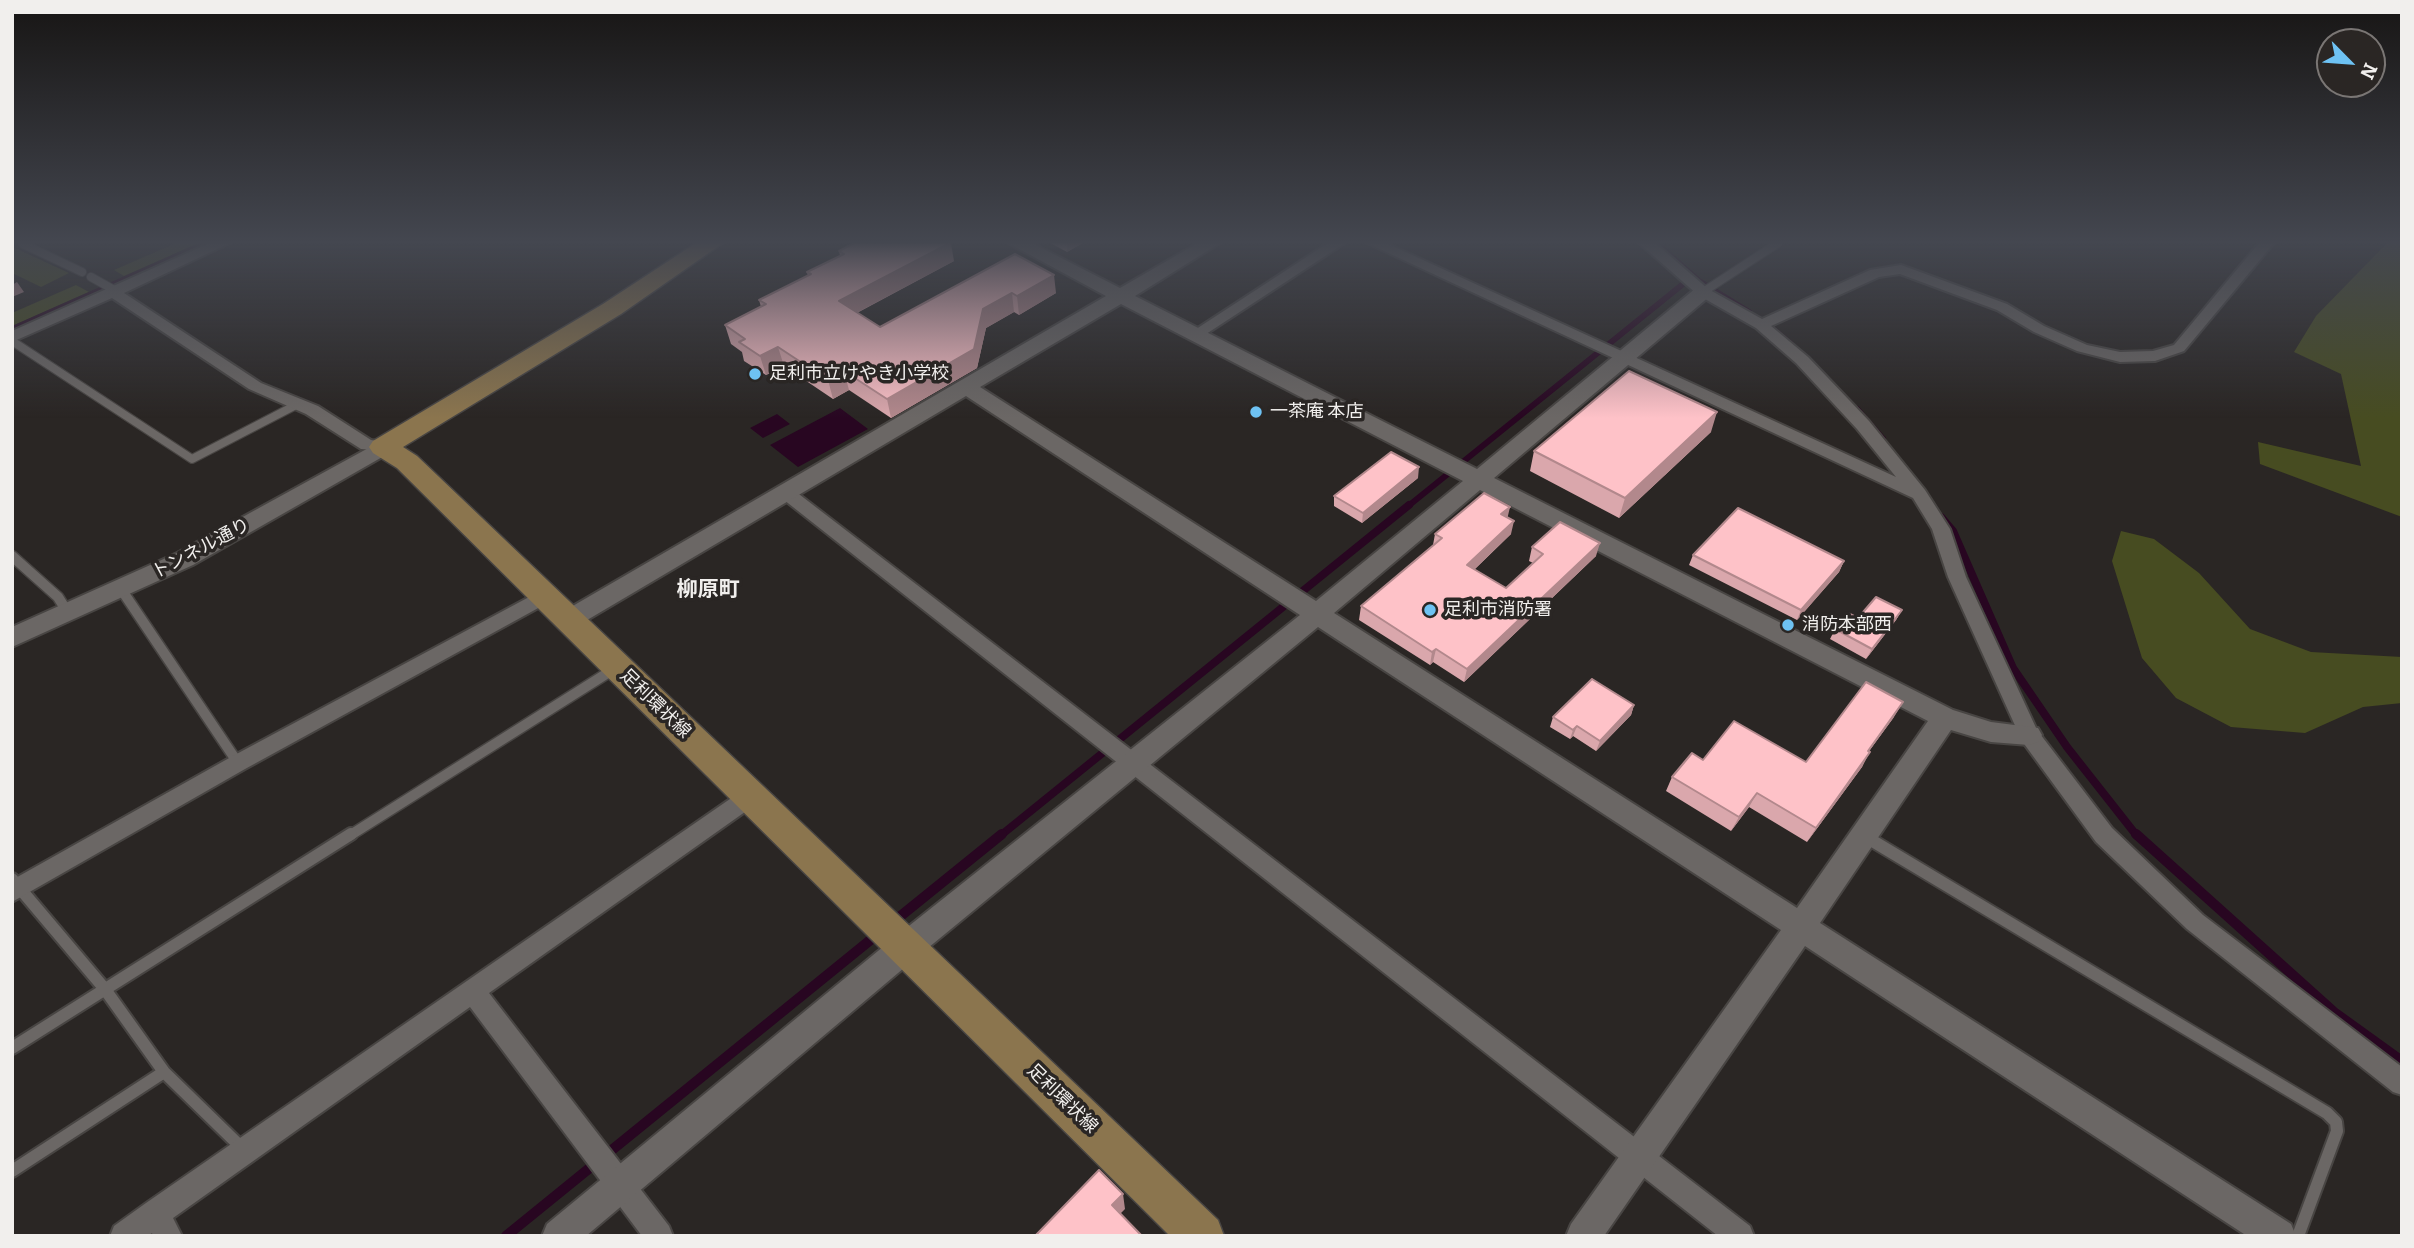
<!DOCTYPE html>
<meta charset="utf-8">
<style>
body{margin:0}
#map{position:relative;width:2414px;height:1248px;overflow:hidden;background:#2a2624;font-family:Bitter,serif}
canvas{display:block}
.frame{position:absolute;inset:0;border:14px solid #f1efed;pointer-events:none}
.north{position:absolute;left:2316px;top:28px;width:70px;height:70px;box-sizing:border-box;background:#2a2624;border:2px solid #7a7674;border-radius:50%;rotate:115deg;font-size:19px;font-weight:700;line-height:28px;text-align:center;color:#f1efed}
.north::after{content:'';display:block;margin:auto;width:24px;height:32px;background:#6ec2f3;clip-path:polygon(50% 0,100% 100%,50% 72%,0 100%)}
</style>
<div id="map">
<canvas width="2414" height="1248"></canvas>
<div class="frame"></div>
<div class="north">N</div>
</div>
<script>
const ctx = document.querySelector('canvas').getContext('2d');
ctx.lineJoin = 'round';
function fillPath(path, color) {
  ctx.fillStyle = color;
  ctx.fill(path, 'evenodd');
}
function shape(rows) {
  const path = new Path2D();
  for (const r of rows) {
    path.moveTo(r[0], r[1]);
    for (let i = 2; i < r.length; i += 2) path.lineTo(r[i], r[i + 1]);
  }
  return path;
}
function stroke(path, color, width, dash) {
  ctx.strokeStyle = color;
  ctx.lineWidth = width;
  ctx.lineCap = dash ? 'butt' : 'round';
  ctx.setLineDash(dash || []);
  ctx.stroke(path);
}
function drawText(font, color, halo, rows, align = 'center') {
  ctx.font = font + ' Bitter,"Noto Sans JP",serif';
  ctx.lineWidth = 7;
  ctx.setLineDash([]);
  ctx.textBaseline = 'middle';
  ctx.strokeStyle = halo;
  ctx.fillStyle = color;
  for (const [text, x, y, turn = 0] of rows) {
    ctx.save();
    ctx.translate(x, y);
    ctx.rotate((+turn || 0) * Math.PI / 180);
    ctx.textAlign = isNaN(turn) ? turn : align;
    if (halo) ctx.strokeText(text, 0, 0);
    ctx.fillText(text, 0, 0);
    ctx.restore();
  }
}
const green = shape([
 [176,243,199,243,124,276,114,270],
 [2387,243,2402,243,2402,517,2260,464,2258,442,2361,466,2341,374,2294,352,2316,316],
 [12,248,13,247,69,273,41,287,12,273],
 [76,285,89,292,12,326,12,313],
 [2121,531,2154,539,2199,573,2250,629,2311,652,2402,657,2402,703,2363,707,2305,733,2231,727,2176,698,2142,658,2112,561]
]);
const water = shape([
 [199,243,215,243,12,333,12,326],
 [840,408,868,429,798,467,770,445],
 [777,414,790,424,763,438,750,428]
]);
const streamFar2 = shape([
 [1656,243,1699,281,1749,312],
 [1766,323,1791,344],
 [1857,409,1883,439],
 [1407,507,1693,276]
]);
const streamFar1 = shape([
 [1941,517,1953,531,2013,668,2067,747,2137,836],
 [1000,836,1409,505]
]);
const stream = shape([
 [2136,834,2334,1012,2402,1061],
 [892,923,1002,834],
 [506,1236,879,933]
]);
const serviceFar2 = shape([
 [23,244,82,272],
 [91,277,116,291],
 [1703,292,1778,243],
 [12,341,192,459,298,404]
]);
const serviceFar1 = shape([
 [12,556,58,597,68,613],
 [121,589,238,763],
 [349,836,614,669]
]);
const service = shape([
 [1866,837,2327,1113,2336,1122,2337,1131,2298,1236],
 [12,879,104,988,164,1072,243,1149],
 [12,1048,351,834],
 [12,1171,164,1072]
]);
const minor = shape([
 [210,243,230,243,124,293,261,383,318,406,371,440,389,443,391,447,389,451,361,449,306,414,249,389,112,298,12,342,12,331,210,243],
 [1328,243,1345,243,1200,338,1195,340,1187,335,1328,243],
 [1367,243,1386,243,1896,477,1857,429,1796,363,1756,328,1698,295,1639,243,1655,243,1708,289,1762,319,1870,270,1901,265,2007,304,2044,326,2087,345,2120,352,2153,351,2174,345,2259,243,2274,243,2184,351,2155,361,2120,362,2077,351,2034,332,1997,310,1900,274,1879,277,1771,326,1808,357,1869,421,1925,490,1950,529,1966,577,2037,730,2112,828,2203,915,2402,1067,2402,1095,2393,1092,2187,929,2096,842,2022,741,1948,577,1932,529,1913,498,1367,243],
 [785,486,791,488,1750,1226,1754,1236,1718,1236,779,496,776,492,785,486],
 [544,589,551,591,553,596,551,601,245,769,12,902,12,880,231,757,544,589],
 [751,787,759,790,762,796,759,802,489,993,669,1226,673,1236,642,1236,470,1007,173,1218,182,1236,153,1236,152,1233,148,1236,110,1236,114,1226,146,1203,743,790,751,787]
]);
const tertiary = shape([
 [1008,243,1032,243,1120,288,1198,243,1220,243,1135,296,1477,469,1696,288,1710,288,1712,292,1710,296,1494,478,1953,710,1991,722,2038,728,2042,735,2038,742,2029,745,1991,742,1951,730,1820,923,2291,1224,2296,1236,2247,1236,1805,946,1604,1236,1566,1236,1571,1224,1781,930,1318,627,917,957,586,1236,542,1236,547,1224,895,937,1300,615,966,396,577,626,568,629,559,626,556,620,559,614,1106,296,1008,243],
 [1121,304,1463,481,1316,601,980,387,1121,304],
 [1480,490,1928,721,1797,908,1334,613,1480,490],
 [383,440,391,442,394,447,391,452,193,565,12,647,12,627,177,553,383,440]
]);
const primary = shape([
 [696,243,723,243,621,314,403,447,417,456,1218,1220,1224,1236,1170,1236,397,468,373,453,369,447,373,441,603,304,696,243]
]);
const wall = shape([
 [1050,243,1083,243,1067,252],
 [839,251,954,261,857,313,880,327,1015,254,1056,293,1019,315,1014,312,986,328,977,368,891,418,849,390,833,399,784,366,766,375,744,361,742,352,731,344,725,325,761,307,759,300,808,276,807,272,840,256],
 [1711,432,1619,518,1530,471,1534,451],
 [1418,478,1362,523,1334,506,1334,496],
 [1507,517,1511,534,1474,570,1506,588,1533,563,1529,561,1532,547,1596,556,1464,682,1433,662,1430,665,1359,620,1361,606,1433,545,1435,534],
 [1693,555,1844,561,1839,572,1797,620,1689,565],
 [1902,610,1896,620,1866,659,1830,639,1835,629,1858,618],
 [1634,705,1631,715,1596,751,1573,736,1570,739,1550,727,1553,717],
 [1894,717,1869,751,1862,767,1807,842,1749,807,1731,831,1666,791,1672,777,1703,760,1806,762]
]);
const shadedWall = shape([
 [951,243,954,261,843,320,839,301],
 [1067,243,1083,243,1067,252],
 [1054,275,1056,293,1019,315,1017,296],
 [17,282,24,292,12,297,12,285],
 [1012,293,1014,312,986,328,977,368,891,418,887,399,983,309],
 [778,347,784,366,766,375,760,356],
 [844,371,849,390,833,399,828,380],
 [1717,412,1711,432,1619,518,1625,498],
 [1419,467,1418,478,1362,523,1363,513],
 [1510,507,1507,520,1501,514],
 [1514,521,1511,534,1464,579,1467,565],
 [1600,543,1596,556,1464,682,1467,669],
 [1844,561,1839,572,1797,620,1801,610],
 [1902,610,1896,620,1866,659,1872,649],
 [1436,649,1433,662,1430,665,1432,652],
 [1903,702,1894,717,1859,765,1868,751],
 [1634,705,1631,715,1596,751,1600,741],
 [1577,726,1573,736,1570,739,1573,730],
 [1870,752,1862,767,1807,842,1816,828],
 [1757,793,1749,807,1731,831,1739,817],
 [1123,1194,1125,1209,1114,1220,1112,1205]
]);
const building = shape([
 [854,243,950,243,839,301,880,327,1015,254,1054,275,1017,296,1012,293,983,309,974,349,887,399,844,371,828,380,778,347,760,356,739,342,745,339,725,325,766,304,759,300,811,274,807,272,844,254,839,251,854,243],
 [1629,371,1717,412,1625,498,1534,451,1629,371],
 [1391,452,1419,467,1363,513,1334,496,1391,452],
 [1484,493,1510,507,1501,514,1514,521,1467,565,1506,588,1543,554,1532,547,1560,522,1600,543,1467,669,1436,649,1432,652,1361,606,1442,538,1435,534,1484,493],
 [1738,508,1844,561,1801,610,1693,555,1738,508],
 [1876,597,1902,610,1872,649,1835,629,1848,613,1858,618,1876,597],
 [1592,679,1634,705,1600,741,1577,726,1573,730,1553,717,1592,679],
 [1866,682,1903,702,1868,751,1870,752,1816,828,1757,793,1739,817,1672,777,1692,753,1703,760,1734,721,1806,762,1866,682],
 [1099,1170,1123,1194,1112,1205,1142,1236,1035,1236,1099,1170]
]);
const markers = [
 [755,374,7,"#6ec2f3"],
 [1256,412,7,"#6ec2f3"],
 [1430,610,7,"#6ec2f3"],
 [1788,625,7,"#6ec2f3"]
];
const poiNames = [
 ["足利市立けやき小学校",769,374],
 ["一茶庵 本店",1270,412],
 ["足利市消防署",1444,610],
 ["消防本部西",1802,625]
];
const streetNames = [
 ["トンネル通り",201,549,-28],
 ["足利環状線",655,704,44],
 ["足利環状線",1062,1099,44]
];
const quarterNames = [
 ["柳原町",708,590]
];
fillPath(green, '#474c21');
fillPath(water, '#280621');
stroke(streamFar2, '#280621', 6);
stroke(streamFar1, '#280621', 8);
stroke(stream, '#280621', 10);
stroke(serviceFar2, '#484543', 10);
stroke(serviceFar1, '#484543', 13);
stroke(service, '#484543', 16);
stroke(minor, '#484543', 4);
stroke(tertiary, '#484543', 4);
stroke(primary, '#484543', 3);
stroke(serviceFar2, '#6b6765', 8);
stroke(serviceFar1, '#6b6765', 10);
stroke(service, '#6b6765', 12);
fillPath(minor, '#6b6765');
fillPath(tertiary, '#6b6765');
fillPath(primary, '#8b754e');
fillPath(wall, '#daa7ac');
fillPath(shadedWall, '#b2888c');
fillPath(building, '#fec2c8');
stroke(building, '#b2888c', 2);
const sky = ctx.createLinearGradient(0, 0, 0, 418);
sky.addColorStop(0, '#171514');
sky.addColorStop(0.58, '#444750');
sky.addColorStop(1, '#44475000');
ctx.fillStyle = sky;
ctx.fillRect(0, 0, 2414, 418);
for (const [x, y, r, color] of markers) {
  const dot = new Path2D();
  dot.arc(x, y, r, 0, 2 * Math.PI);
  ctx.fillStyle = color;
  ctx.fill(dot);
  stroke(dot, '#2a2624', 2.5);
}
drawText('18px', '#f1efed', '#2a2624', poiNames, 'left');
drawText('18px', '#f1efed', '#2a2624', streetNames);
drawText('bold 21px', '#f1efed', '#2a2624', quarterNames);
</script>
